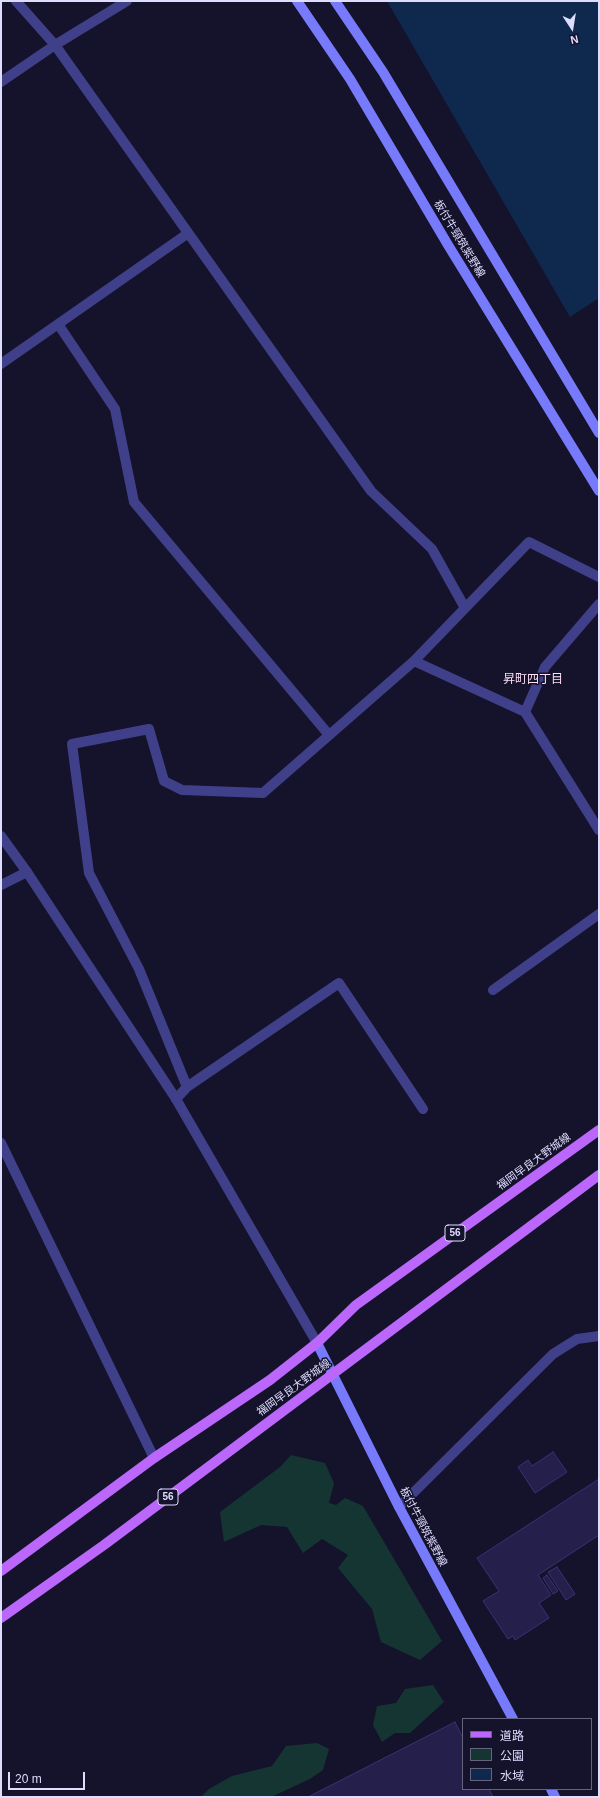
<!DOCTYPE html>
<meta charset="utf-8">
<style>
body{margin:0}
#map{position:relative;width:600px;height:1798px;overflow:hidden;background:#15122b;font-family:Arial,"Noto Sans JP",sans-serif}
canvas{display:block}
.frame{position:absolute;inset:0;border:2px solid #dfddfe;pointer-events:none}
.legend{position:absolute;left:462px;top:1718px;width:130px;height:72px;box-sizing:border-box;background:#15122b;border:1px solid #66637f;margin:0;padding:5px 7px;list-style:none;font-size:12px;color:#dfddfe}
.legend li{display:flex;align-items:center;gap:8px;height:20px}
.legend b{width:20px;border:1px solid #66637f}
.north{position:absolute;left:552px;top:8px;width:40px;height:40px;-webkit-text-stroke:3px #15122b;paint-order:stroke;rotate:168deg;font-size:11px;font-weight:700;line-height:16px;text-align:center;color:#dfddfe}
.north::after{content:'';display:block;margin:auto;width:14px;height:18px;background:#dfddfe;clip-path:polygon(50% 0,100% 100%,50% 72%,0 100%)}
.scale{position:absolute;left:8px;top:1772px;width:77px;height:18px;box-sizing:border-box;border:2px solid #dfddfe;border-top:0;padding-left:5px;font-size:12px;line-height:14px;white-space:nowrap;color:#dfddfe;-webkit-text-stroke:3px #15122b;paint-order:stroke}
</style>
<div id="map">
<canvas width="600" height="1798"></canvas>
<div class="frame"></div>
<ul class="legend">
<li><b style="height:5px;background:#bc67fb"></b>道路</li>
<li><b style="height:11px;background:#153532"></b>公園</li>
<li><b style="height:11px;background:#0f294e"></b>水域</li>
</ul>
<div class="north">N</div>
<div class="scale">20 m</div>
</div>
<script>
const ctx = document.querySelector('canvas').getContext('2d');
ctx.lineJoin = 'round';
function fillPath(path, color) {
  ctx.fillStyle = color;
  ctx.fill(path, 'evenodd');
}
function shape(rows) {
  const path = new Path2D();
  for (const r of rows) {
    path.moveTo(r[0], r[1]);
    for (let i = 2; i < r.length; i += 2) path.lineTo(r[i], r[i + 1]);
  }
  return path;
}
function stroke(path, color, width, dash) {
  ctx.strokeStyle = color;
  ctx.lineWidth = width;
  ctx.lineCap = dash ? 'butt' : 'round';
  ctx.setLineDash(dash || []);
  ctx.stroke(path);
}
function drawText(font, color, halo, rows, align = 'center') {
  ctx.font = font + ' Arial,"Noto Sans JP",sans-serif';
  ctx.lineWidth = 3;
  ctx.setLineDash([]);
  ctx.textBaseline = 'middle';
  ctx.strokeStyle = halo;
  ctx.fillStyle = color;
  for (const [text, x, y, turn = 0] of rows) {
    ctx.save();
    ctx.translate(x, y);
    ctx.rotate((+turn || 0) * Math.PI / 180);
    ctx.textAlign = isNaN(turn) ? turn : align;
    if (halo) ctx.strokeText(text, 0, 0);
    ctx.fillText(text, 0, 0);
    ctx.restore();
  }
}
const green = shape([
 [291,1455,325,1463,334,1483,329,1503,336,1505,345,1498,363,1506,442,1641,420,1660,381,1642,372,1609,338,1568,348,1555,322,1539,303,1553,287,1527,261,1525,224,1542,220,1512,280,1467],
 [433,1685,444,1702,410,1733,395,1733,382,1742,373,1725,377,1706,396,1703,405,1689],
 [317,1743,329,1749,323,1770,310,1779,271,1797,201,1797,209,1789,232,1776,272,1766,286,1746]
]);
const water = shape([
 [387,1,599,1,599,298,570,317]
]);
const building = shape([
 [553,1452,567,1472,535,1493,518,1467,528,1460,532,1466,553,1452],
 [599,1479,599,1535,538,1575,551,1595,539,1603,549,1618,515,1640,513,1636,508,1639,483,1601,499,1591,477,1558,599,1479],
 [557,1567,575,1594,566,1600,548,1572,557,1567],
 [547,1575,558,1591,553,1594,543,1578,547,1575],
 [455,1722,463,1738,463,1789,489,1789,493,1797,308,1797,455,1722]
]);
const minor = shape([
 [16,1,55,45,371,491,432,549,465,608],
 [1,82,55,45,127,1],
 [58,324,115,409,134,502,329,735],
 [1,364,187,234],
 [414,661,529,542,599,577],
 [525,712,545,667,599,604],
 [1,885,27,872],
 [493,990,599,914],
 [187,1087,339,983,423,1109],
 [176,1099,187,1087,139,969,89,873,72,744,149,729,164,781,182,790,263,793,414,661,525,712,599,830],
 [1,1143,154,1458],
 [399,1507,553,1354,577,1339,599,1336]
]);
const tertiary = shape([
 [1,836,27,872,176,1099,317,1343]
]);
const secondary = shape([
 [297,1,350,79,448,245,599,491],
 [335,1,383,72,599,433],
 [317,1343,399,1507,513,1719],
 [551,1789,555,1797]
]);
const primary = shape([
 [1,1571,154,1458,270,1380,317,1343,356,1305,599,1130],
 [1,1618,104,1545,599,1175]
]);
const shields = [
 [455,1233,20],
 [168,1497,20]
];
const shieldNames = [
 ["56",455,1233],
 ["56",168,1497]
];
const streetNames = [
 ["板付牛頸筑紫野線",459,239,59],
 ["福岡早良大野城線",534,1162,-36],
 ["福岡早良大野城線",294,1388,-36],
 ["板付牛頸筑紫野線",423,1527,62]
];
const neighbourhoodNames = [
 ["昇町四丁目",533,680]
];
fillPath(green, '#153532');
fillPath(water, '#0f294e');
fillPath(building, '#251f4c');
stroke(building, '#3b3177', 1);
stroke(minor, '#3f4089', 10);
stroke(tertiary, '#3f4089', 10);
stroke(secondary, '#777bfb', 10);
stroke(primary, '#bc67fb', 10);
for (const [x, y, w] of shields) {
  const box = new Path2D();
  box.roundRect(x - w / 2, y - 8, w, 16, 3);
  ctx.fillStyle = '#15122b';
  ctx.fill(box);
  stroke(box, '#dfddfe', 1);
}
drawText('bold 10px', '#dfddfe', null, shieldNames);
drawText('11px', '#dfddfe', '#15122b', streetNames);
drawText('12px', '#fedff5', '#15122b', neighbourhoodNames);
</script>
